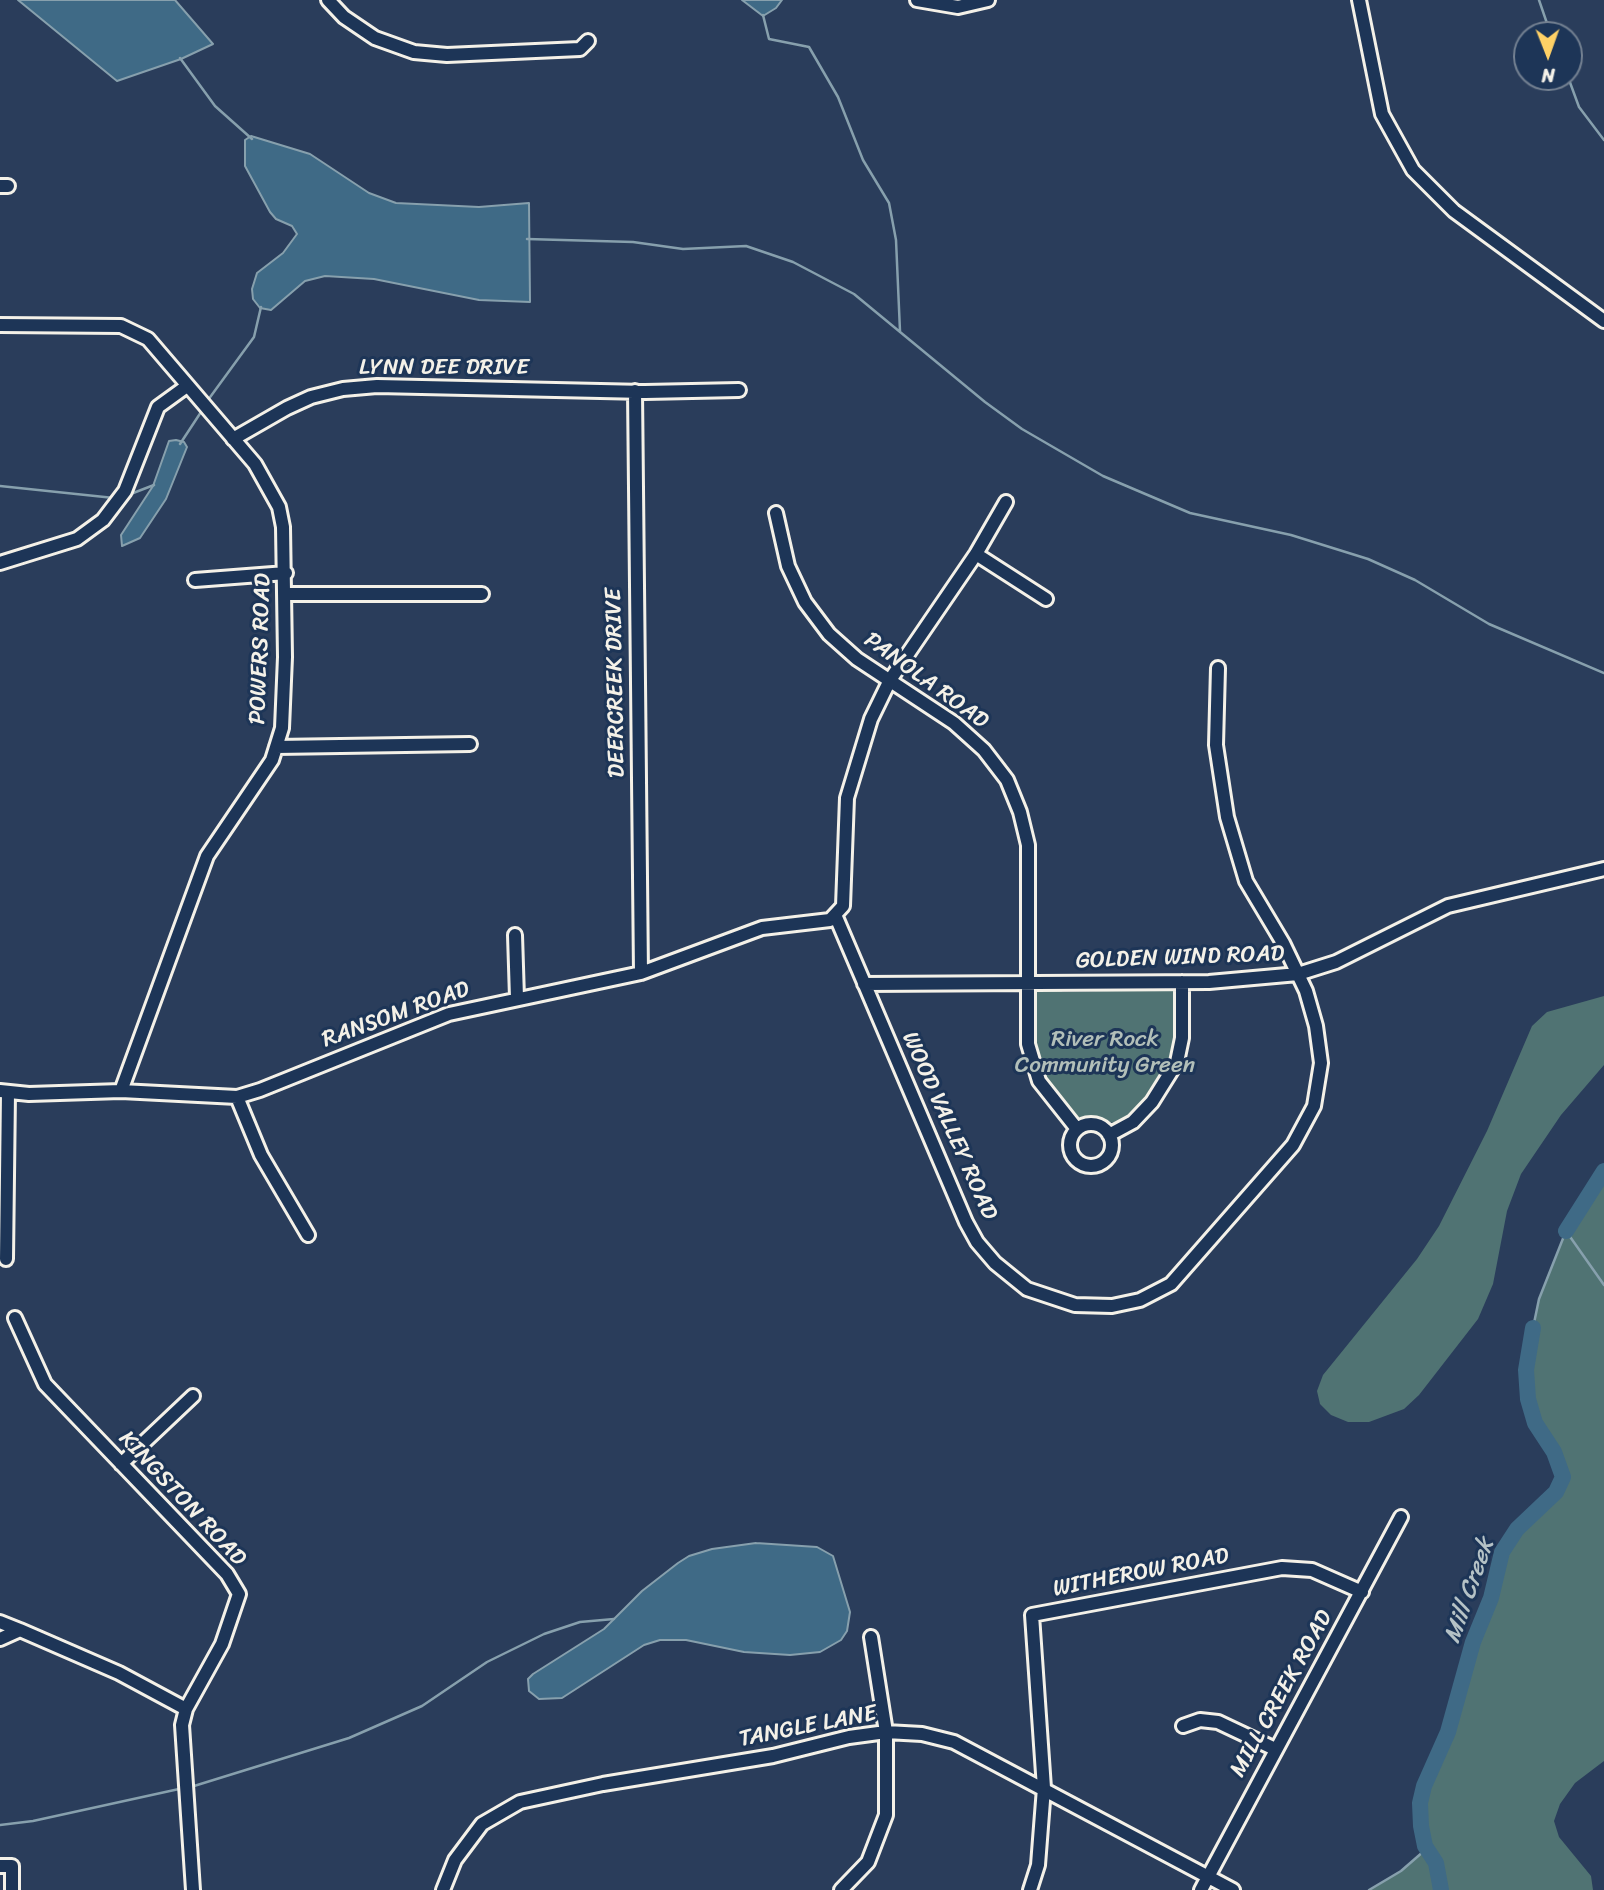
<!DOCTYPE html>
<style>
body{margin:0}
#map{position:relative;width:1604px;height:1890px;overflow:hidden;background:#2a3d5b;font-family:Sriracha,sans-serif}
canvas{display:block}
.north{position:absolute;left:1513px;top:21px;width:70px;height:70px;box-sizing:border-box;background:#1d3557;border:2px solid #738091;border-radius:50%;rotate:179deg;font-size:19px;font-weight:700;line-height:28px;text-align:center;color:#f4f1e8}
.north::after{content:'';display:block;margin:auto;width:24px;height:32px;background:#ffd166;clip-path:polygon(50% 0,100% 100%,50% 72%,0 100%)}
</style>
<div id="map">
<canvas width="1604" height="1890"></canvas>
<div class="north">N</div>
</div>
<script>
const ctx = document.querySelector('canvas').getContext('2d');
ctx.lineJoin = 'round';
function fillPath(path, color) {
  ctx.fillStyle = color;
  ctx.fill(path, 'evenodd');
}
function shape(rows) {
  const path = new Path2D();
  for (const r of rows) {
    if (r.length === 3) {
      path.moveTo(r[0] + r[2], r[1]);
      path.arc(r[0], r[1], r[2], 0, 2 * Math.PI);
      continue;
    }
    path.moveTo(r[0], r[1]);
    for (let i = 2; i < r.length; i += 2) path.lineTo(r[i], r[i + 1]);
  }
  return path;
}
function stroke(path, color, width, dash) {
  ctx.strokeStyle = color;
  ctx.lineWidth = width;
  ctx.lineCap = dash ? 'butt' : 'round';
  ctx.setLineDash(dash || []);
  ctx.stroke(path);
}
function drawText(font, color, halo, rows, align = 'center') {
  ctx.font = font + ' Sriracha,sans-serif';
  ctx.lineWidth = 6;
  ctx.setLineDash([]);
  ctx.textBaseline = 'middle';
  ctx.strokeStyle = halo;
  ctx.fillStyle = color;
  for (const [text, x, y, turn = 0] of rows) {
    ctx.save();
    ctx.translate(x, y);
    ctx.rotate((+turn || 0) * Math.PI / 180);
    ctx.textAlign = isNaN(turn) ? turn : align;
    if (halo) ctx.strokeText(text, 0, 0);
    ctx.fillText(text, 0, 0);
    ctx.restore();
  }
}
const green = shape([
 [1172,985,1177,989,1178,1026,1173,1056,1159,1087,1137,1112,1117,1124,1093,1117,1074,1117,1053,1091,1034,1052,1033,995,1036,990,1056,988,1063,992,1147,990,1158,986],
 [1604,996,1604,1065,1561,1115,1521,1174,1507,1211,1493,1284,1478,1319,1419,1395,1404,1409,1369,1422,1348,1422,1331,1415,1320,1404,1317,1391,1323,1375,1417,1259,1439,1226,1487,1131,1532,1026,1547,1012],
 [1604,1171,1604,1761,1575,1783,1560,1804,1554,1821,1559,1837,1591,1876,1593,1890,1369,1890,1401,1871,1424,1851,1420,1803,1424,1786,1448,1732,1473,1642,1491,1598,1502,1552,1517,1529,1561,1486,1563,1477,1554,1452,1531,1413,1526,1370,1539,1299,1566,1231]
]);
const water = shape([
 [18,0,175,0,213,44,181,59,117,81,18,0],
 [742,0,782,0,776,8,763,16,742,0],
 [251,136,310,154,369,193,396,203,479,207,529,203,530,302,479,300,374,279,325,276,305,281,271,310,260,308,253,299,252,289,257,273,283,253,297,234,292,226,276,219,270,212,245,166,245,140,251,136],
 [176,440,184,442,187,447,166,499,140,538,122,546,121,535,153,486,169,441,176,440],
 [756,1543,817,1547,833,1556,850,1612,847,1631,841,1640,820,1652,790,1655,744,1652,686,1640,660,1640,644,1645,562,1698,539,1699,529,1691,528,1679,533,1674,604,1629,642,1591,678,1563,689,1556,712,1549,756,1543]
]);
const stream = shape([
 [1539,0,1551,35],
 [763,15,769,39,809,47,838,97,863,160,889,203,896,240,900,331],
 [180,58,215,106,252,139],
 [1568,77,1579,107,1604,140],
 [527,239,633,242,683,249,746,246,793,262,854,294,985,402,1022,429,1103,476,1190,513,1291,535,1368,559,1415,580,1489,624,1604,673],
 [208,400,254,337,261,307],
 [180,444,203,409],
 [0,486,114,498],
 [128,495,154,485],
 [1566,1231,1604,1285],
 [1533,1328,1539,1299,1566,1231],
 [194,1786,349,1738,422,1706,487,1662,544,1634,580,1622,614,1619],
 [0,1825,33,1821,179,1789],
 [1369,1890,1401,1871,1424,1851,1425,1846]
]);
const river = shape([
 [1566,1231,1604,1171],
 [1441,1890,1436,1863,1425,1846,1421,1826,1420,1803,1424,1786,1448,1732,1473,1642,1491,1598,1502,1552,1517,1529,1556,1492,1563,1477,1554,1452,1535,1423,1528,1399,1526,1370,1533,1328]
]);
const minor = shape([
 [328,0,344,17,375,38,414,52,447,55,580,49,588,41],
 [917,0,958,7,988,0],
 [1359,0,1382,114,1413,170,1454,211,1604,321],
 [0,186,8,186],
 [0,325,121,326,148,339,255,464,279,507,283,527,285,657,282,728,272,760,207,856,121,1091],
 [635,391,641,973],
 [233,439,287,408,311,397,343,389,377,386,645,392,739,390],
 [776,513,788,566,805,602,829,634,857,659,954,723,984,750,1007,780,1020,812,1028,845,1028,1044,1039,1081,1077,1129],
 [976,554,1046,599],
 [0,563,77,539,103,520,125,491,158,407,187,386],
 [195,580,286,573],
 [285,594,482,594],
 [276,747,470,744],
 [836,917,966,1222,977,1242,995,1263,1027,1289,1075,1305,1112,1306,1140,1300,1171,1284,1293,1145,1314,1106,1321,1063,1316,1026,1306,991,1283,943,1246,881,1227,817,1216,745,1218,668],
 [515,935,517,998],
 [864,984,1209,982,1298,974,1336,962,1448,906,1604,869],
 [0,1091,29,1094,121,1091,237,1097,260,1090,449,1014,641,973,762,928,830,920,843,906,847,798,871,719,890,680,976,554,1006,502],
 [237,1097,261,1155,308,1235],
 [1091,1145,21],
 [1109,1135,1133,1122,1152,1102,1177,1062,1182,1038,1182,982],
 [6,1259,8,1093],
 [15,1318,45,1384,227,1574,239,1594,222,1644,186,1709,182,1725,193,1890],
 [121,1464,193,1396],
 [0,1622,20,1630],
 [0,1639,20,1630,119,1673,186,1709],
 [1183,1726,1200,1720,1218,1722,1275,1749],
 [0,1866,12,1866,12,1890],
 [443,1890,455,1860,482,1824,520,1802,603,1784,773,1756,849,1737,886,1732,922,1734,954,1742,1233,1890],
 [841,1890,868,1862,886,1815,886,1732,871,1637],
 [1030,1890,1038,1865,1044,1788,1032,1615,1282,1568,1312,1570,1362,1592],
 [1201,1890,1401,1517]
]);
const streetNames = [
 ["LYNN DEE DRIVE",444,368],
 ["POWERS ROAD",261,649,-88],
 ["PANOLA ROAD",926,681,36],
 ["DEERCREEK DRIVE",616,683,-91],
 ["GOLDEN WIND ROAD",1180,958,-2],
 ["RANSOM ROAD",396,1015,-20],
 ["WOOD VALLEY ROAD",949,1126,66],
 ["KINGSTON ROAD",182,1499,47],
 ["WITHEROW ROAD",1141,1573,-11],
 ["MILL CREEK ROAD",1282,1694,-61],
 ["TANGLE LANE",808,1727,-11]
];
const parkNames = [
 ["River Rock",1105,1040],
 ["Community Green",1105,1066]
];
const waterNames = [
 ["Mill Creek",1470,1591,-71]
];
fillPath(green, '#507373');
fillPath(water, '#3f6a86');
stroke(water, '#87a0ad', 2);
stroke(stream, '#87a0ad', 2.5);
stroke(river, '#3f6a86', 16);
stroke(minor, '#f4f1e8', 18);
stroke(minor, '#1d3557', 12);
drawText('23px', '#f4f1e8', '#1d3557', streetNames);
drawText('23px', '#b2bfb9', '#1d3557', parkNames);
drawText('italic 24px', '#b5c2c6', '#1d3557', waterNames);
</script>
